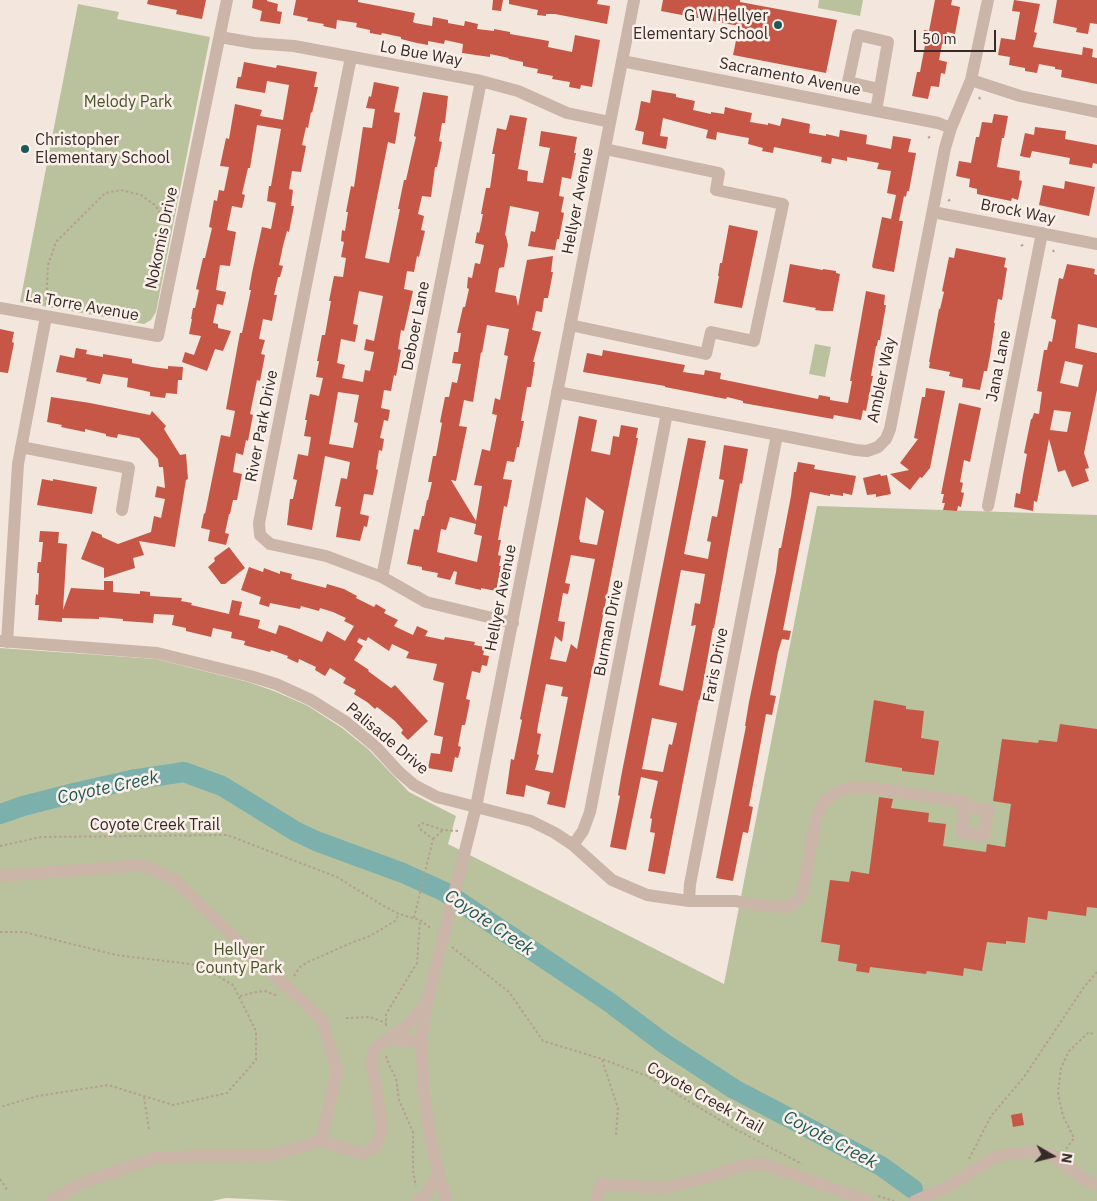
<!DOCTYPE html>
<style>
body{margin:0}
#map{position:relative;width:1097px;height:1201px;overflow:hidden;background:#f2e6dd;font-family:"IBM Plex Sans",sans-serif}
canvas{display:block}
.north{position:absolute;left:1027px;top:1131px;width:50px;height:50px;-webkit-text-stroke:4px #faf0e9;paint-order:stroke;rotate:98deg;font-size:14px;font-weight:700;line-height:20px;text-align:center;color:#372b28}
.north::after{content:'';display:block;margin:auto;width:18px;height:22px;background:#372b28;clip-path:polygon(50% 0,100% 100%,50% 72%,0 100%)}
.scale{position:absolute;left:914px;top:30px;width:82px;height:22px;box-sizing:border-box;border:2px solid #372b28;border-top:0;padding-left:6px;font-size:15px;line-height:18px;white-space:nowrap;color:#372b28;-webkit-text-stroke:4px #faf0e9;paint-order:stroke}
</style>
<div id="map">
<canvas width="1097" height="1201"></canvas>
<div class="north">N</div>
<div class="scale">50 m</div>
</div>
<script>
const ctx = document.querySelector('canvas').getContext('2d');
ctx.lineJoin = 'round';
function fillPath(path, color) {
  ctx.fillStyle = color;
  ctx.fill(path, 'evenodd');
}
function shape(rows) {
  const path = new Path2D();
  for (const r of rows) {
    path.moveTo(r[0], r[1]);
    for (let i = 2; i < r.length; i += 2) path.lineTo(r[i], r[i + 1]);
  }
  return path;
}
function stroke(path, color, width, dash) {
  ctx.strokeStyle = color;
  ctx.lineWidth = width;
  ctx.lineCap = dash ? 'butt' : 'round';
  ctx.setLineDash(dash || []);
  ctx.stroke(path);
}
function drawText(font, color, halo, rows, align = 'center') {
  ctx.font = font + ' "IBM Plex Sans",sans-serif';
  ctx.lineWidth = 5;
  ctx.setLineDash([]);
  ctx.textBaseline = 'middle';
  ctx.strokeStyle = halo;
  ctx.fillStyle = color;
  for (const [text, x, y, turn = 0] of rows) {
    ctx.save();
    ctx.translate(x, y);
    ctx.rotate((+turn || 0) * Math.PI / 180);
    ctx.textAlign = isNaN(turn) ? turn : align;
    if (halo) ctx.strokeText(text, 0, 0);
    ctx.fillText(text, 0, 0);
    ctx.restore();
  }
}
const green = shape([
 [819,0,863,0,860,16,818,8],
 [78,4,119,12,117,19,210,37,156,312,151,320,144,324,20,302],
 [815,344,831,347,825,377,809,374],
 [817,506,1097,515,1097,1201,291,1201,226,1198,212,1201,0,1201,0,648,156,659,248,682,274,691,308,706,342,728,368,749,409,792,456,816,448,844,724,984]
]);
const river = shape([
 [0,814,23,806,74,793,131,780,184,772,222,786,295,831,316,841,403,873,445,892,609,1002,665,1044,734,1089,881,1166,913,1189]
]);
const building = shape([
 [148,0,206,0,202,19,176,14,177,10,147,4],
 [253,0,267,0,267,1,278,4,277,11,282,12,280,24,260,21,262,11,252,8],
 [296,0,358,0,358,2,415,13,413,22,415,23,432,26,433,17,448,20,448,23,464,26,465,21,478,24,477,29,494,31,494,29,510,32,510,34,549,41,548,47,572,52,575,35,600,40,592,87,581,85,580,89,569,87,570,82,552,79,553,76,537,73,538,69,523,66,523,62,508,59,509,58,490,54,490,57,462,53,463,44,445,40,444,44,428,41,428,45,417,43,401,39,401,37,382,33,381,35,370,33,370,30,356,27,357,23,337,20,336,29,323,26,324,24,307,21,308,18,293,15],
 [493,0,503,0,501,11,492,10],
 [509,0,598,0,597,4,610,6,607,24,555,14,546,14,546,16,537,15,538,10,509,4],
 [663,0,740,0,740,2,837,20,826,73,733,55,739,26,661,11],
 [935,0,952,0,951,5,960,7,955,34,947,32,945,45,942,44,939,60,947,62,945,74,941,73,939,87,931,86,928,99,912,96,917,72,920,72,926,40,922,40,924,30,929,31],
 [1014,0,1040,4,1034,32,1037,33,1033,47,1082,55,1083,47,1093,49,1092,57,1097,58,1097,84,1061,77,1062,70,1055,69,1055,67,1039,64,1037,73,1025,71,1025,68,1009,65,1010,57,998,55,1001,38,1015,40,1020,12,1012,11],
 [1057,0,1097,0,1097,24,1090,23,1088,34,1076,32,1077,28,1053,23],
 [244,62,276,68,277,65,317,72,314,87,318,87,312,113,311,112,308,128,306,127,302,145,306,146,301,172,292,171,289,189,293,190,291,206,294,206,289,232,287,231,283,246,279,265,283,266,280,277,278,277,274,295,277,295,272,321,263,319,259,339,265,340,261,354,265,355,260,381,257,380,250,414,253,415,248,441,246,440,243,455,236,453,233,472,242,474,237,500,233,500,230,514,229,514,225,533,229,534,226,545,208,541,210,530,201,528,204,513,205,514,221,435,230,437,235,411,226,409,240,333,242,333,251,290,249,290,252,273,262,227,271,229,276,203,267,201,269,186,271,186,281,129,257,125,250,168,248,168,242,194,245,195,242,208,232,206,227,230,236,232,230,266,220,265,216,290,226,292,223,305,217,304,213,323,218,324,218,328,231,331,223,351,215,349,207,371,182,362,185,352,194,355,201,336,189,334,192,319,191,319,193,308,195,308,199,290,196,289,203,258,205,258,212,228,209,227,214,200,217,201,219,190,224,191,229,167,220,166,226,138,229,139,235,104,262,110,260,116,283,120,289,85,267,81,265,93,236,88,238,77,241,77],
 [374,82,399,87,394,112,400,113,395,144,388,142,365,258,389,263,400,209,398,209,404,180,406,180,413,149,416,137,414,136,423,92,448,96,445,123,442,123,439,141,442,142,437,167,435,167,431,197,422,196,418,214,424,216,421,230,425,231,419,257,417,256,414,272,407,271,404,289,413,291,404,331,401,330,398,349,401,350,396,376,394,375,391,391,384,390,381,408,390,410,388,421,384,420,380,438,384,439,382,451,379,450,376,469,378,470,373,495,364,494,360,514,369,516,367,527,364,526,360,541,336,537,341,507,335,506,341,478,347,479,350,462,325,456,312,530,287,525,290,499,293,499,297,480,293,479,298,454,308,456,311,437,304,436,307,420,305,420,310,394,319,396,323,378,316,377,319,361,317,361,322,335,325,335,331,301,329,301,334,276,343,277,346,258,341,257,344,242,341,241,342,230,345,231,348,212,346,212,351,186,354,187,363,127,372,128,375,109,366,108,369,96,371,97],
 [359,291,383,296,374,341,366,339,364,350,374,352,370,371,365,370,363,382,342,378,345,365,337,363,341,339,355,342,358,325,353,324],
 [338,392,359,395,354,422,358,423,353,448,329,444],
 [652,90,676,94,676,97,695,101,693,110,711,114,711,112,724,114,725,107,737,110,752,113,750,122,768,125,768,123,780,126,782,118,810,124,809,133,826,136,826,134,839,137,840,130,867,135,866,144,891,149,893,136,911,139,908,152,916,153,909,191,907,191,906,197,904,196,899,221,903,221,894,272,873,268,872,266,882,217,891,219,896,195,887,193,891,171,877,169,879,163,847,157,847,161,832,158,831,164,821,162,822,157,774,147,773,153,762,151,763,148,748,144,749,138,732,135,717,132,716,140,706,138,708,130,663,118,660,136,668,137,666,149,642,144,644,132,635,130,638,118,641,101,650,103],
 [994,114,1008,116,1004,138,1002,138,997,167,1020,171,1019,180,1022,181,1018,200,1012,198,1011,201,977,194,977,189,969,187,970,179,956,176,959,161,971,163,976,137,979,137,982,122,992,123],
 [510,115,527,118,518,169,528,171,527,181,543,183,550,148,539,146,541,131,577,137,574,153,576,153,571,179,562,177,559,196,564,197,561,212,564,213,559,239,557,239,555,250,528,246,531,231,535,232,539,212,510,206,505,235,506,236,508,245,504,267,499,268,495,292,516,296,518,306,527,260,553,256,551,272,553,272,548,298,544,298,542,312,536,311,532,330,541,332,533,362,535,362,531,387,527,387,521,421,524,421,519,447,517,447,514,462,507,461,503,479,512,480,507,507,504,506,498,540,501,540,498,555,501,556,499,566,501,566,496,591,481,588,481,590,455,584,457,572,454,571,450,580,437,577,438,573,422,570,422,567,407,564,414,529,419,530,422,516,424,516,427,500,428,500,432,482,428,482,433,456,436,456,442,423,440,422,445,397,449,397,452,382,457,383,461,364,452,363,454,352,458,352,461,333,457,333,463,307,465,307,469,289,467,288,468,277,472,278,475,263,480,264,484,245,475,243,477,232,479,233,483,214,481,214,486,188,490,188,495,154,492,154,497,128,506,130],
 [487,325,509,329,504,355,508,356,500,400,495,398,492,414,497,415,490,451,482,449,474,485,482,486,476,521,451,480,456,481,467,427,459,426,464,400,473,402,481,352,482,353],
 [450,517,476,524,474,534,482,536,477,562,437,552,441,529,446,530],
 [1035,127,1066,131,1065,139,1097,145,1097,164,1093,163,1092,168,1069,164,1070,158,1032,151,1030,158,1020,156,1025,133,1034,135],
 [1065,181,1095,187,1089,216,1039,205,1043,185,1064,189],
 [729,225,758,231,742,308,714,303,719,276,718,276,720,263,722,263],
 [956,248,1006,258,1004,267,1007,268,1002,300,998,299,994,323,995,323,990,356,987,371,984,371,980,390,962,387,963,379,949,376,950,372,929,368,930,362,929,362,939,309,940,309,944,292,942,291,949,257,954,258],
 [790,264,823,270,823,269,836,271,836,273,840,274,833,311,823,311,815,310,816,308,783,302],
 [1067,264,1095,269,1094,274,1097,275,1097,328,1078,324,1075,348,1097,353,1097,390,1084,453,1089,468,1085,469,1089,481,1072,487,1065,470,1058,472,1049,439,1037,502,1034,501,1033,511,1014,507,1016,493,1020,494,1023,475,1027,454,1024,453,1031,419,1032,419,1034,413,1039,414,1042,392,1037,391,1044,350,1047,350,1049,341,1052,342,1056,320,1051,318,1059,278,1063,279],
 [1065,361,1083,365,1078,387,1060,383],
 [1054,410,1071,412,1067,432,1050,430],
 [866,291,885,295,884,305,886,305,880,340,878,340,877,346,876,346,871,376,873,376,866,411,863,410,861,420,834,415,833,419,743,403,743,401,727,397,726,399,665,387,665,386,583,372,587,353,602,356,603,350,685,365,683,372,704,375,705,370,721,373,720,379,818,399,819,395,830,397,830,400,848,403,852,381,850,381],
 [0,329,14,332,12,342,14,343,8,373,0,372],
 [76,348,87,350,86,354,103,357,103,354,132,359,132,363,152,367,168,369,168,366,183,367,182,380,178,380,177,394,166,393,165,398,150,396,150,392,127,387,128,378,103,374,100,384,86,381,87,378,56,372,60,355,74,358],
 [926,388,945,391,930,468,922,478,920,477,910,490,890,474,909,470,900,463,918,439,914,438,922,397,925,397],
 [51,397,90,403,150,415,152,411,166,426,164,429,180,455,186,454,188,479,186,480,175,547,139,541,144,555,133,558,135,568,104,578,104,568,81,559,92,531,102,535,102,537,118,544,151,532,154,516,161,518,165,499,155,497,157,486,165,488,163,467,159,467,158,459,139,438,118,434,117,438,106,436,106,434,85,429,85,432,61,427,62,425,47,422],
 [959,403,981,408,970,462,964,460,960,482,963,483,961,492,964,493,961,507,958,506,957,511,943,510,945,503,942,503,944,494,941,494],
 [579,416,597,420,591,451,610,455,613,436,619,437,621,425,638,428,636,438,638,438,565,808,547,804,550,792,526,785,524,797,506,794,511,759,514,760,522,720,520,719],
 [586,497,604,511,597,545,580,542,580,540,579,539],
 [571,555,595,559,577,649,571,644,566,662,550,659,555,636,562,642,565,622,558,621,563,593,568,594,570,584,565,583],
 [546,684,563,687,561,696,568,697,553,773,535,770,539,755,537,754,541,734,537,733,538,725],
 [688,438,706,441,684,554,708,559,711,542,707,541,712,516,717,517,724,480,719,479,724,445,748,449,742,484,740,483,714,628,713,628,700,700,699,699,665,874,648,871,655,833,650,832,652,819,650,818,658,781,641,777,626,850,610,847,620,796,618,795,621,777],
 [681,570,705,574,700,604,695,603,691,626,696,625,683,691,659,685],
 [652,718,677,723,672,745,669,744,663,772,642,769],
 [798,462,815,465,814,469,856,476,852,495,843,493,843,496,830,494,830,496,810,492,783,630,791,631,789,640,782,639,778,652,770,695,776,696,772,715,766,714,749,806,753,807,748,833,743,832,733,881,716,878,746,726,745,726,749,702,776,572,779,548,781,548,791,496,794,472,796,472],
 [880,474,881,476,887,475,891,494,876,497,876,494,867,495,863,478],
 [42,479,53,481,53,479,97,487,92,514,37,505],
 [40,531,59,532,58,543,67,544,63,610,71,588,104,590,104,581,113,581,113,592,140,594,140,591,150,592,150,596,182,598,181,601,192,603,191,605,229,614,232,600,242,602,239,615,260,620,258,628,276,634,279,625,289,628,322,642,327,631,345,641,354,626,344,621,346,618,333,612,320,608,319,611,301,606,300,609,270,603,269,607,259,604,261,597,241,590,249,567,263,572,264,568,280,574,280,571,292,574,291,579,326,588,327,584,344,589,357,596,356,598,374,607,376,604,386,610,384,613,398,620,394,626,413,635,417,626,428,631,425,636,444,640,445,637,475,642,474,645,485,647,483,655,489,656,487,666,482,665,480,673,472,671,466,699,470,700,468,711,465,725,462,725,458,746,461,747,458,758,455,757,452,772,428,768,431,753,440,754,443,737,434,735,444,683,433,680,437,664,406,658,409,652,392,644,389,651,368,637,366,641,359,638,357,642,363,646,354,660,369,670,368,671,391,688,395,685,428,721,408,740,401,733,403,730,395,721,377,707,375,709,367,702,354,694,356,690,343,683,346,678,330,668,325,676,315,670,316,667,299,659,298,663,287,658,288,656,271,650,270,652,244,645,245,641,231,638,232,632,213,628,211,637,186,631,186,628,172,625,174,615,154,614,153,623,123,621,123,619,99,617,99,619,62,618,62,622,38,620,39,605,35,605,36,594,38,595,39,573,37,573,38,562,41,562,43,542,39,542],
 [229,547,245,568,225,584,221,584,208,567,215,561,214,558],
 [874,700,906,706,906,709,924,711,921,738,939,741,934,775,902,771,902,768,865,762],
 [1060,724,1097,729,1097,908,1087,907,1086,916,1048,911,1047,920,1028,917,1025,943,1006,941,1006,944,987,942,982,971,964,968,963,976,927,971,926,974,870,967,869,973,856,971,857,964,838,961,840,945,821,942,830,880,849,882,851,871,869,874,879,797,893,799,891,808,929,813,928,822,946,824,943,846,986,852,987,844,1005,847,1011,804,993,801,1002,739,1038,743,1039,740,1057,742],
 [1022,1113,1024,1125,1013,1127,1011,1115]
]);
const path = shape([
 [979,97,981,101],
 [928,138,932,135],
 [948,201,951,199],
 [1021,246,1024,244],
 [1053,250,1054,252],
 [46,305,48,265,56,242,105,193,121,190,141,195,156,206,168,228],
 [433,839,443,830],
 [0,846,41,837,227,835,337,877,382,905,399,914,420,920,432,929],
 [414,918,433,839,420,829,419,825,422,823,443,830,458,831],
 [0,932,24,932,116,955,198,965,233,985,256,1031,256,1060,227,1093,173,1105,108,1085,38,1096,0,1107],
 [452,947,509,992,543,1041,602,1059,647,1076,735,1129,802,1164],
 [294,976,300,967,306,963,353,942,370,936,395,921,399,914],
 [240,996,256,992,265,991,275,995,276,993],
 [346,1018,370,1017,386,1023],
 [386,1026,386,1014,417,963,420,920],
 [386,1056,387,1060,396,1079,399,1100,413,1132,413,1171,416,1186],
 [602,1060,618,1108,616,1135],
 [144,1097,149,1130],
 [1066,1149,1074,1138,1063,1116,1060,1103,1058,1092,1061,1068,1069,1051,1089,1032,1094,1035],
 [969,1159,991,1116,1024,1077,1084,987,1097,972],
 [0,1179,8,1191],
 [878,1196,894,1201]
]);
const minor = shape([
 [220,37,254,43,294,46,481,81,518,91,567,113,610,122],
 [351,57,259,523,260,535,270,544,326,556,382,577,426,602,513,623],
 [622,61,938,123,951,128],
 [971,80,1020,96,1097,112],
 [876,111,888,42,858,35,848,82,879,89],
 [933,212,1097,244],
 [0,308,158,336,227,0],
 [570,325,706,354,711,332,754,341,783,204,716,190,719,173,605,149],
 [557,392,856,450,867,451,878,447,886,439,890,429,945,148,951,128,971,80,988,0],
 [21,447,129,468,122,510],
 [988,506,1042,233],
 [382,577,481,81],
 [0,641,157,653,250,676,276,684,311,700,346,722,375,746,399,772,414,785,437,797,531,821,555,833,573,845,612,880,647,895,689,901,736,901,744,903,768,906,787,907,792,905,800,898,803,889,817,815,824,802,836,793,852,787,867,787,965,802,965,807,961,832,984,836,988,810,965,807],
 [7,642,18,464,46,317],
 [573,845,583,831,590,812,667,413],
 [0,876,143,865,173,879,322,1020,337,1071,321,1141],
 [689,901,690,884,777,435],
 [386,1040,408,1025,427,1002],
 [51,1201,82,1183,155,1158,197,1156,272,1155,321,1141,364,1154,377,1145,382,1127,372,1064,374,1050,386,1040,421,1041],
 [418,1201,425,1196,440,1171],
 [446,1201,431,1141,424,1095,421,1041,427,1002,476,807,634,0],
 [596,1201,601,1184,665,1188,715,1175,745,1165,763,1164,868,1201],
 [915,1201,949,1186,997,1156,1033,1151,1056,1157,1082,1178,1097,1186]
]);
const markers = [
 [778,25,5,"#1e5957"],
 [25,149,5,"#1e5957"]
];
const poiNames = [
 ["G W Hellyer",768,16],
 ["Elementary School",768,34],
 ["Christopher",35,140,"left"],
 ["Elementary School",35,158,"left"]
];
const streetNames = [
 ["Lo Bue Way",421,54,10],
 ["Sacramento Avenue",790,77,11],
 ["Hellyer Avenue",578,201,-79],
 ["Brock Way",1018,212,11],
 ["Nokomis Drive",162,238,-78],
 ["La Torre Avenue",82,306,10],
 ["Deboer Lane",416,326,-79],
 ["Jana Lane",999,366,-79],
 ["Ambler Way",882,380,-78],
 ["River Park Drive",262,426,-79],
 ["Hellyer Avenue",501,598,-79],
 ["Burman Drive",609,628,-79],
 ["Faris Drive",716,665,-79],
 ["Palisade Drive",387,739,40],
 ["Coyote Creek Trail",155,825],
 ["Coyote Creek Trail",705,1098,29]
];
const parkNames = [
 ["Melody Park",128,102],
 ["Hellyer",239,950],
 ["County Park",239,968]
];
const waterNames = [
 ["Coyote Creek",108,788,-12],
 ["Coyote Creek",489,923,34],
 ["Coyote Creek",830,1140,28]
];
fillPath(green, '#b9c29c');
stroke(river, '#7bb0ac', 20);
fillPath(building, '#c65746');
stroke(path, '#b69e92', 2, [2.5, 2.5]);
stroke(minor, '#cbb4a8', 12);
for (const [x, y, r, color] of markers) {
  const dot = new Path2D();
  dot.arc(x, y, r, 0, 2 * Math.PI);
  ctx.fillStyle = color;
  ctx.fill(dot);
  stroke(dot, '#faf0e9', 2);
}
drawText('16px', '#372b28', '#faf0e9', poiNames, 'right');
drawText('16px', '#372b28', '#faf0e9', streetNames);
drawText('16px', '#4b562c', '#faf0e9', parkNames);
drawText('italic 18px', '#1e5957', '#faf0e9', waterNames);
</script>
